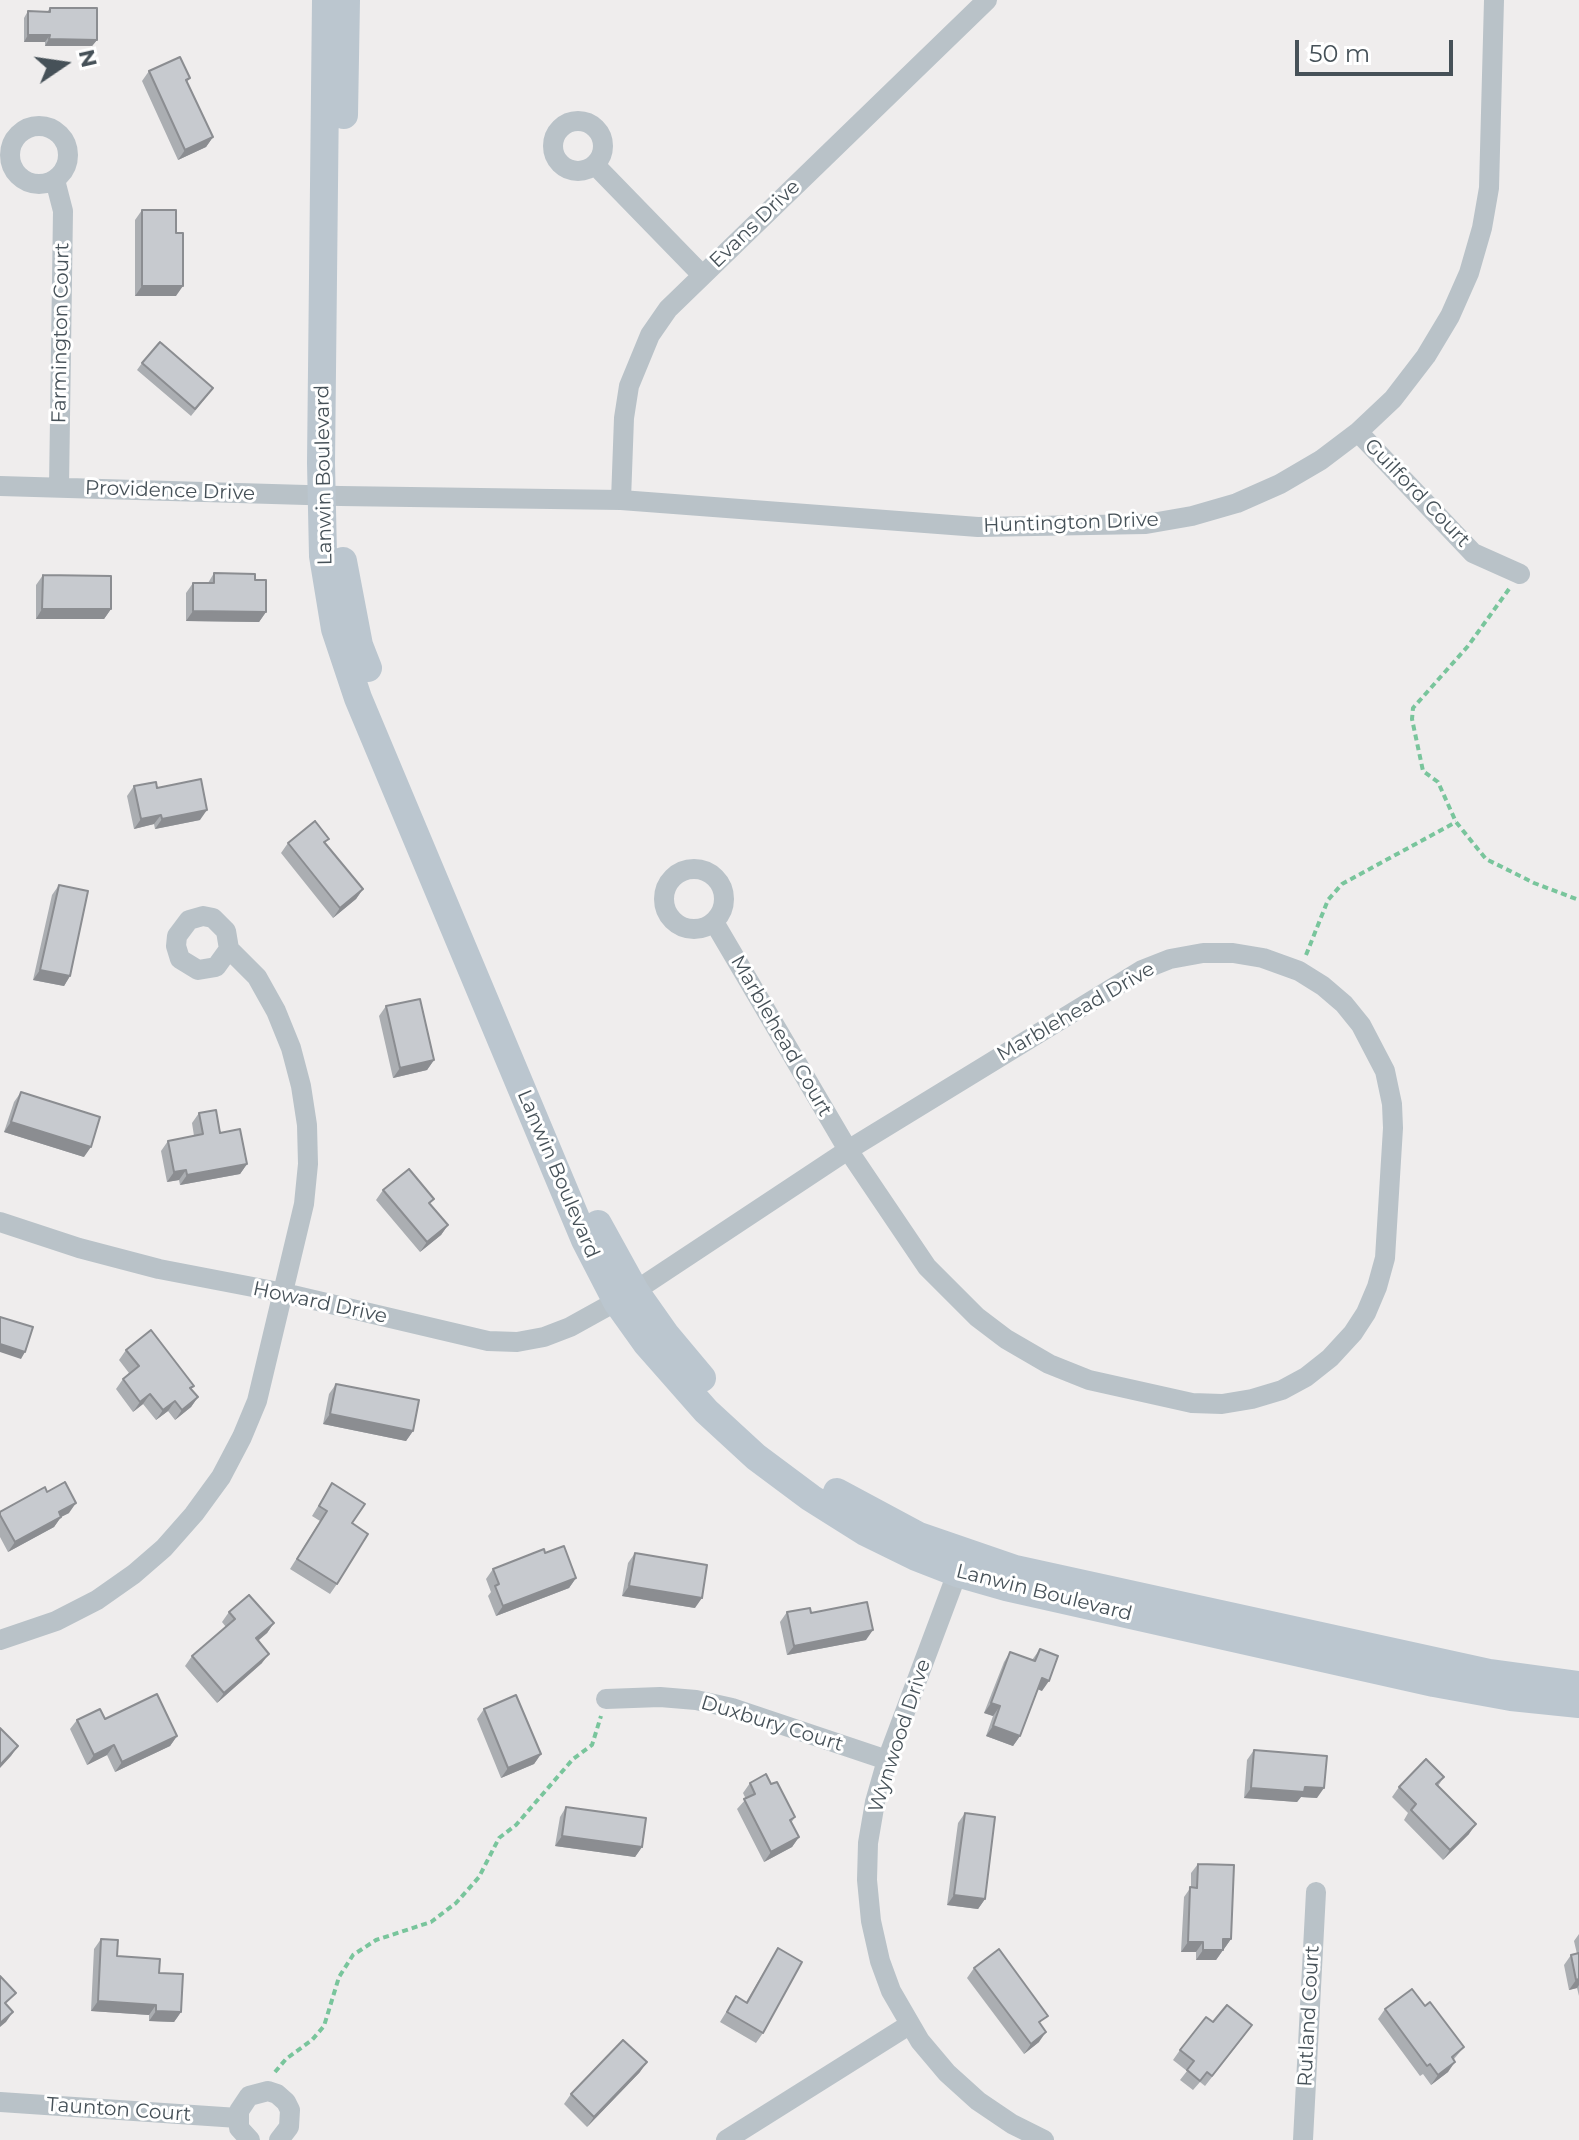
<!DOCTYPE html>
<style>
body{margin:0}
#map{position:relative;width:1579px;height:2140px;overflow:hidden;background:#efeded;font-family:Montserrat,sans-serif}
canvas{display:block}
.north{position:absolute;left:24px;top:24px;width:80px;height:80px;-webkit-text-stroke:6px #fff;paint-order:stroke;rotate:77deg;font-size:22px;font-weight:700;line-height:32px;text-align:center;color:#465158}
.north::after{content:'';display:block;margin:auto;width:28px;height:36px;background:#465158;clip-path:polygon(50% 0,100% 100%,50% 72%,0 100%)}
.scale{position:absolute;left:1295px;top:40px;width:158px;height:36px;box-sizing:border-box;border:4px solid #465158;border-top:0;padding-left:10px;font-size:24px;line-height:28px;white-space:nowrap;color:#465158;-webkit-text-stroke:6px #fff;paint-order:stroke}
</style>
<div id="map">
<canvas width="1579" height="2140"></canvas>
<div class="north">N</div>
<div class="scale">50 m</div>
</div>
<script>
const ctx = document.querySelector('canvas').getContext('2d');
ctx.lineJoin = 'round';
function shape(rows) {
  const path = new Path2D();
  for (const r of rows) {
    if (r.length === 3) {
      path.moveTo(r[0] + r[2], r[1]);
      path.arc(r[0], r[1], r[2], 0, 2 * Math.PI);
      continue;
    }
    path.moveTo(r[0], r[1]);
    for (let i = 2; i < r.length; i += 2) path.lineTo(r[i], r[i + 1]);
  }
  return path;
}
function stroke(path, color, width, dash) {
  ctx.strokeStyle = color;
  ctx.lineWidth = width;
  ctx.lineCap = dash ? 'butt' : 'round';
  ctx.setLineDash(dash || []);
  ctx.stroke(path);
}
function fillPath(path, color) {
  ctx.fillStyle = color;
  ctx.fill(path, 'evenodd');
}
function drawText(font, color, halo, rows, align = 'center') {
  ctx.font = font + ' Montserrat,sans-serif';
  ctx.lineWidth = 6;
  ctx.setLineDash([]);
  ctx.textBaseline = 'middle';
  ctx.strokeStyle = halo;
  ctx.fillStyle = color;
  for (const [text, x, y, turn = 0] of rows) {
    ctx.save();
    ctx.translate(x, y);
    ctx.rotate((+turn || 0) * Math.PI / 180);
    ctx.textAlign = isNaN(turn) ? turn : align;
    if (halo) ctx.strokeText(text, 0, 0);
    ctx.fillText(text, 0, 0);
    ctx.restore();
  }
}
const path = shape([
 [1509,589,1468,646,1413,708,1412,719,1423,771,1438,782,1456,822,1486,859,1534,883,1579,900],
 [1306,955,1328,900,1342,884,1456,822],
 [275,2072,286,2059,312,2040,324,2026,339,1977,353,1955,376,1940,431,1922,456,1903,479,1877,499,1838,516,1825,573,1759,592,1745,601,1716]
]);
const street = shape([
 [578,146,25],
 [39,155,29],
 [595,165,702,275],
 [55,180,63,211,59,487],
 [1358,432,1473,553,1520,574],
 [0,486,340,496,621,500,978,527,1146,524,1192,516,1237,503,1280,484,1321,460,1358,432,1393,399,1426,356,1450,316,1469,273,1482,228,1489,188,1494,0],
 [621,500,624,418,629,386,650,335,668,309,987,0],
 [694,899,30],
 [1203,953,1233,953,1263,958,1299,971,1323,986,1344,1004,1361,1025,1385,1071,1392,1104,1393,1128,1385,1258,1377,1287,1366,1313,1353,1333,1330,1358,1306,1377,1282,1390,1252,1399,1222,1404,1192,1403,1089,1380,1049,1364,1006,1339,977,1317,927,1267,848,1150,1142,970,1170,959,1203,953],
 [0,1222,79,1248,159,1269,284,1293,488,1341,517,1342,544,1337,570,1327,635,1291,848,1150,714,922],
 [962,1560,887,1760,875,1802,868,1843,867,1880,871,1921,880,1961,891,1991,920,2041,947,2073,978,2101,1012,2124,1044,2140],
 [0,1640,56,1621,97,1600,134,1574,164,1548,194,1514,221,1477,242,1437,257,1401,304,1204,308,1164,307,1125,301,1086,291,1048,276,1011,257,977,229,949,226,931,213,918,203,916,189,920,177,936,176,946,180,959,198,970,216,967,229,949],
 [606,1699,660,1697,696,1700,732,1708,887,1760],
 [0,2102,238,2118],
 [250,2140,239,2128,239,2111,249,2096,268,2091,277,2094,286,2102,290,2110,289,2127,279,2140],
 [726,2140,909,2025],
 [1303,2140,1316,1892]
]);
const secondary = shape([
 [326,0,321,463,323,556,335,629,358,698,585,1240,617,1302,647,1344,706,1411,756,1457,811,1498,865,1532,916,1557,957,1573,1006,1587,1434,1683,1511,1697,1579,1704],
 [344,115,346,0],
 [343,561,359,645,368,668],
 [598,1224,635,1291,666,1335,702,1378],
 [837,1492,919,1536,1015,1569,1489,1673,1579,1685]
]);
const wall = shape([
 [50,8,97,40,92,46,45,46,45,42,24,42,24,18,28,11,47,12],
 [149,71,190,78,187,82,213,137,206,147,178,160,142,81],
 [142,210,176,296,135,296,135,220],
 [142,363,208,395,191,416,137,370],
 [214,573,255,580,266,612,259,622,186,621,186,593,193,583,208,583],
 [43,575,111,609,104,619,36,619,36,585],
 [134,786,157,788,200,820,155,829,154,824,134,829,127,796],
 [329,839,325,843,363,889,356,899,333,918,281,853,288,843],
 [59,885,70,976,64,986,33,980,52,895],
 [386,1006,434,1060,427,1070,393,1078,379,1016],
 [21,1092,84,1157,4,1132,14,1102],
 [199,1113,220,1133,247,1164,240,1174,180,1185,179,1180,167,1182,161,1151,168,1141,194,1136,192,1123],
 [383,1190,430,1205,448,1225,441,1235,420,1252,376,1200],
 [126,1350,191,1389,198,1397,191,1407,175,1420,168,1411,156,1420,143,1404,133,1412,116,1389,123,1379,129,1373,119,1360],
 [336,1384,413,1431,406,1441,323,1424,329,1394],
 [332,1483,337,1584,330,1594,290,1569,320,1521,312,1516],
 [47,1492,69,1513,61,1517,54,1527,8,1552,0,1537,0,1512],
 [545,1553,576,1578,569,1588,496,1616,488,1596,491,1592,486,1579,493,1569],
 [635,1553,695,1608,622,1596,628,1563],
 [229,1612,274,1623,267,1633,258,1641,262,1663,217,1703,185,1666,192,1656,226,1627,222,1622],
 [787,1612,811,1613,866,1640,787,1655,780,1622],
 [1040,1649,1042,1691,1038,1689,1020,1736,1013,1746,986,1736,993,1716,984,1713,1004,1662,1010,1652,1032,1660],
 [484,1709,541,1754,534,1764,501,1778,477,1719],
 [77,1720,177,1736,170,1746,115,1772,107,1755,87,1765,70,1729],
 [1254,1750,1317,1798,1301,1797,1297,1802,1244,1798,1247,1760],
 [1444,1777,1438,1786,1469,1834,1443,1860,1404,1820,1408,1813,1392,1797,1399,1787],
 [750,1783,771,1784,795,1817,791,1823,799,1837,792,1847,764,1862,737,1809,746,1799,743,1793],
 [566,1807,642,1847,635,1857,555,1846,560,1817],
 [965,1813,985,1899,978,1909,947,1905,958,1823],
 [1198,1864,1231,1939,1216,1960,1196,1960,1196,1952,1181,1952,1184,1897,1191,1887,1191,1873],
 [1579,1934,1579,1996,1577,1988,1569,1990,1564,1965,1571,1955,1577,1954,1574,1941],
 [101,1939,117,1956,159,1973,181,2012,174,2022,149,2021,149,2015,91,2011,94,1949],
 [778,1948,763,2033,756,2043,720,2022,736,1996,746,2002],
 [974,1968,1041,2026,1039,2042,1024,2054,967,1978],
 [1425,2006,1464,2047,1454,2059,1448,2072,1431,2085,1423,2074,1420,2076,1378,2019,1385,2009],
 [1213,2022,1245,2035,1205,2086,1200,2082,1193,2090,1180,2080,1187,2071,1173,2060,1180,2050],
 [640,2072,587,2127,564,2104,571,2094]
]);
const shadedWall = shape([
 [28,35,50,35,45,42,24,42],
 [49,39,97,40,92,46,45,46],
 [213,137,206,147,178,160,185,150],
 [142,286,183,286,176,296,135,296],
 [42,609,111,609,104,619,36,619],
 [193,611,266,612,259,622,186,621],
 [207,810,200,820,155,829,162,819],
 [161,815,154,824,134,829,141,819],
 [363,889,356,899,333,918,340,908],
 [40,970,70,976,64,986,33,980],
 [434,1060,427,1070,393,1078,400,1068],
 [11,1122,91,1147,84,1157,4,1132],
 [247,1164,240,1174,180,1185,187,1175],
 [186,1170,179,1180,167,1182,174,1172],
 [448,1225,441,1235,420,1252,427,1242],
 [0,1344,25,1352,21,1359,0,1352],
 [150,1394,143,1404,133,1412,140,1402],
 [198,1397,191,1407,175,1420,182,1410],
 [175,1401,168,1411,156,1420,163,1410],
 [330,1414,413,1431,406,1441,323,1424],
 [76,1503,69,1513,61,1517,54,1527,8,1552,15,1542,59,1512],
 [576,1578,569,1588,496,1616,503,1606],
 [629,1586,702,1598,695,1608,622,1596],
 [274,1623,267,1633,249,1648,256,1638],
 [873,1630,866,1640,787,1655,794,1646],
 [269,1654,262,1663,217,1703,224,1693],
 [1042,1678,1049,1681,1042,1691,1035,1688],
 [991,1703,1000,1706,993,1716,984,1713],
 [993,1726,1020,1736,1013,1746,986,1736],
 [177,1736,170,1746,115,1772,122,1762],
 [114,1745,107,1755,87,1765,94,1755],
 [18,1746,11,1756,0,1768,0,1765],
 [541,1754,534,1764,501,1778,508,1768],
 [1305,1787,1324,1788,1317,1798,1301,1797,1297,1802,1244,1798,1251,1788],
 [1476,1824,1469,1834,1443,1860,1450,1850],
 [562,1836,642,1847,635,1857,555,1846],
 [799,1837,792,1847,764,1862,771,1852],
 [954,1895,985,1899,978,1909,947,1905],
 [1223,1939,1231,1939,1224,1949,1216,1949],
 [1188,1942,1203,1942,1196,1952,1181,1952],
 [1203,1950,1223,1950,1216,1960,1196,1960],
 [1579,1979,1579,1985,1577,1988,1569,1990,1576,1980],
 [98,2001,156,2005,149,2015,91,2011],
 [156,2011,181,2012,174,2022,149,2021],
 [13,2012,6,2022,0,2027,0,2023],
 [1046,2032,1039,2042,1024,2054,1031,2044],
 [647,2062,640,2072,587,2127,594,2117],
 [1455,2062,1448,2072,1431,2085,1438,2075]
]);
const building = shape([
 [50,8,97,8,97,40,49,39,50,35,28,35,28,11,50,12,50,8],
 [180,57,190,78,186,80,213,137,185,150,149,71,180,57],
 [142,210,176,210,176,233,183,233,183,286,142,286,142,210],
 [160,342,213,388,195,409,142,363,160,342],
 [214,573,255,574,255,580,266,580,266,612,193,611,193,583,214,583,214,573],
 [43,575,111,576,111,609,42,609,43,575],
 [201,779,207,810,162,819,161,815,141,819,134,786,156,782,157,788,201,779],
 [315,821,329,839,324,842,363,889,340,908,288,843,315,821],
 [59,885,88,891,70,976,40,970,59,885],
 [420,999,434,1060,400,1068,386,1006,420,999],
 [21,1092,100,1117,91,1147,11,1122,21,1092],
 [216,1110,220,1133,240,1129,247,1164,187,1175,186,1170,174,1172,168,1141,203,1134,199,1113,216,1110],
 [409,1169,434,1199,429,1203,448,1225,427,1242,383,1190,409,1169],
 [0,1317,33,1327,25,1352,0,1344,0,1317],
 [151,1330,194,1386,190,1388,198,1397,182,1410,175,1401,163,1410,150,1394,140,1402,123,1379,139,1366,126,1350,151,1330],
 [336,1384,419,1400,413,1431,330,1414,336,1384],
 [65,1482,76,1503,59,1512,61,1517,15,1542,0,1515,0,1512,45,1487,47,1492,65,1482],
 [332,1483,365,1504,352,1523,368,1534,337,1584,297,1559,327,1511,319,1506,332,1483],
 [564,1546,576,1578,503,1606,495,1586,499,1584,493,1569,544,1549,545,1553,564,1546],
 [635,1553,707,1565,702,1598,629,1586,635,1553],
 [249,1595,274,1623,256,1638,269,1654,224,1693,192,1656,235,1619,229,1612,249,1595],
 [867,1602,873,1630,794,1646,787,1612,810,1608,811,1613,867,1602],
 [1040,1649,1058,1656,1049,1681,1042,1678,1020,1736,993,1726,1000,1706,991,1703,1010,1652,1035,1661,1040,1649],
 [157,1694,177,1736,122,1762,114,1745,94,1755,77,1720,100,1709,105,1719,157,1694],
 [516,1695,541,1754,508,1768,484,1709,516,1695],
 [0,1728,18,1746,0,1765,0,1728],
 [1254,1750,1327,1756,1324,1788,1305,1787,1304,1792,1251,1788,1254,1750],
 [1426,1759,1444,1777,1436,1784,1476,1824,1450,1850,1411,1810,1416,1804,1399,1787,1426,1759],
 [766,1774,771,1784,777,1782,795,1817,790,1820,799,1837,771,1852,744,1799,755,1794,750,1783,766,1774],
 [566,1807,646,1818,642,1847,562,1836,566,1807],
 [965,1813,995,1817,985,1899,954,1895,965,1813],
 [1198,1864,1234,1865,1231,1939,1223,1939,1223,1950,1203,1950,1203,1942,1188,1942,1190,1887,1197,1888,1198,1864],
 [101,1939,118,1940,117,1956,160,1959,159,1973,183,1974,181,2012,156,2011,156,2005,98,2001,101,1939],
 [778,1948,802,1962,763,2033,727,2012,736,1996,747,2003,778,1948],
 [999,1949,1048,2016,1039,2022,1046,2032,1031,2044,974,1968,999,1949],
 [1579,1953,1579,1979,1576,1980,1571,1955,1579,1953],
 [0,1976,16,1993,5,2003,13,2012,0,2023,0,1976],
 [1412,1989,1425,2006,1430,2002,1464,2047,1452,2057,1455,2062,1438,2075,1430,2064,1427,2066,1385,2009,1412,1989],
 [1227,2005,1252,2025,1212,2076,1207,2072,1200,2081,1187,2070,1194,2061,1180,2050,1206,2017,1213,2022,1227,2005],
 [623,2040,647,2062,594,2117,571,2094,623,2040]
]);
const streetNames = [
 ["Evans Drive",755,224,-44],
 ["Farmington Court",61,333,-89],
 ["Lanwin Boulevard",324,475,-91],
 ["Providence Drive",170,491,2],
 ["Guilford Court",1417,493,46],
 ["Huntington Drive",1071,523,-2],
 ["Marblehead Drive",1076,1012,-30],
 ["Marblehead Court",781,1036,60],
 ["Lanwin Boulevard",558,1174,67],
 ["Howard Drive",320,1303,12],
 ["Lanwin Boulevard",1044,1593,14],
 ["Duxbury Court",772,1724,17],
 ["Wynwood Drive",900,1736,-72],
 ["Rutland Court",1309,2016,-87],
 ["Taunton Court",119,2110,4]
];
stroke(path, '#79c59c', 4, [6, 4]);
stroke(street, '#b9c2c8', 20);
stroke(secondary, '#bbc6cf', 28);
fillPath(wall, '#abaeb2');
fillPath(shadedWall, '#8b8d91');
fillPath(building, '#c7cacf');
stroke(building, '#8b8d91', 2);
drawText('20px', '#465158', '#fff', streetNames);
</script>
